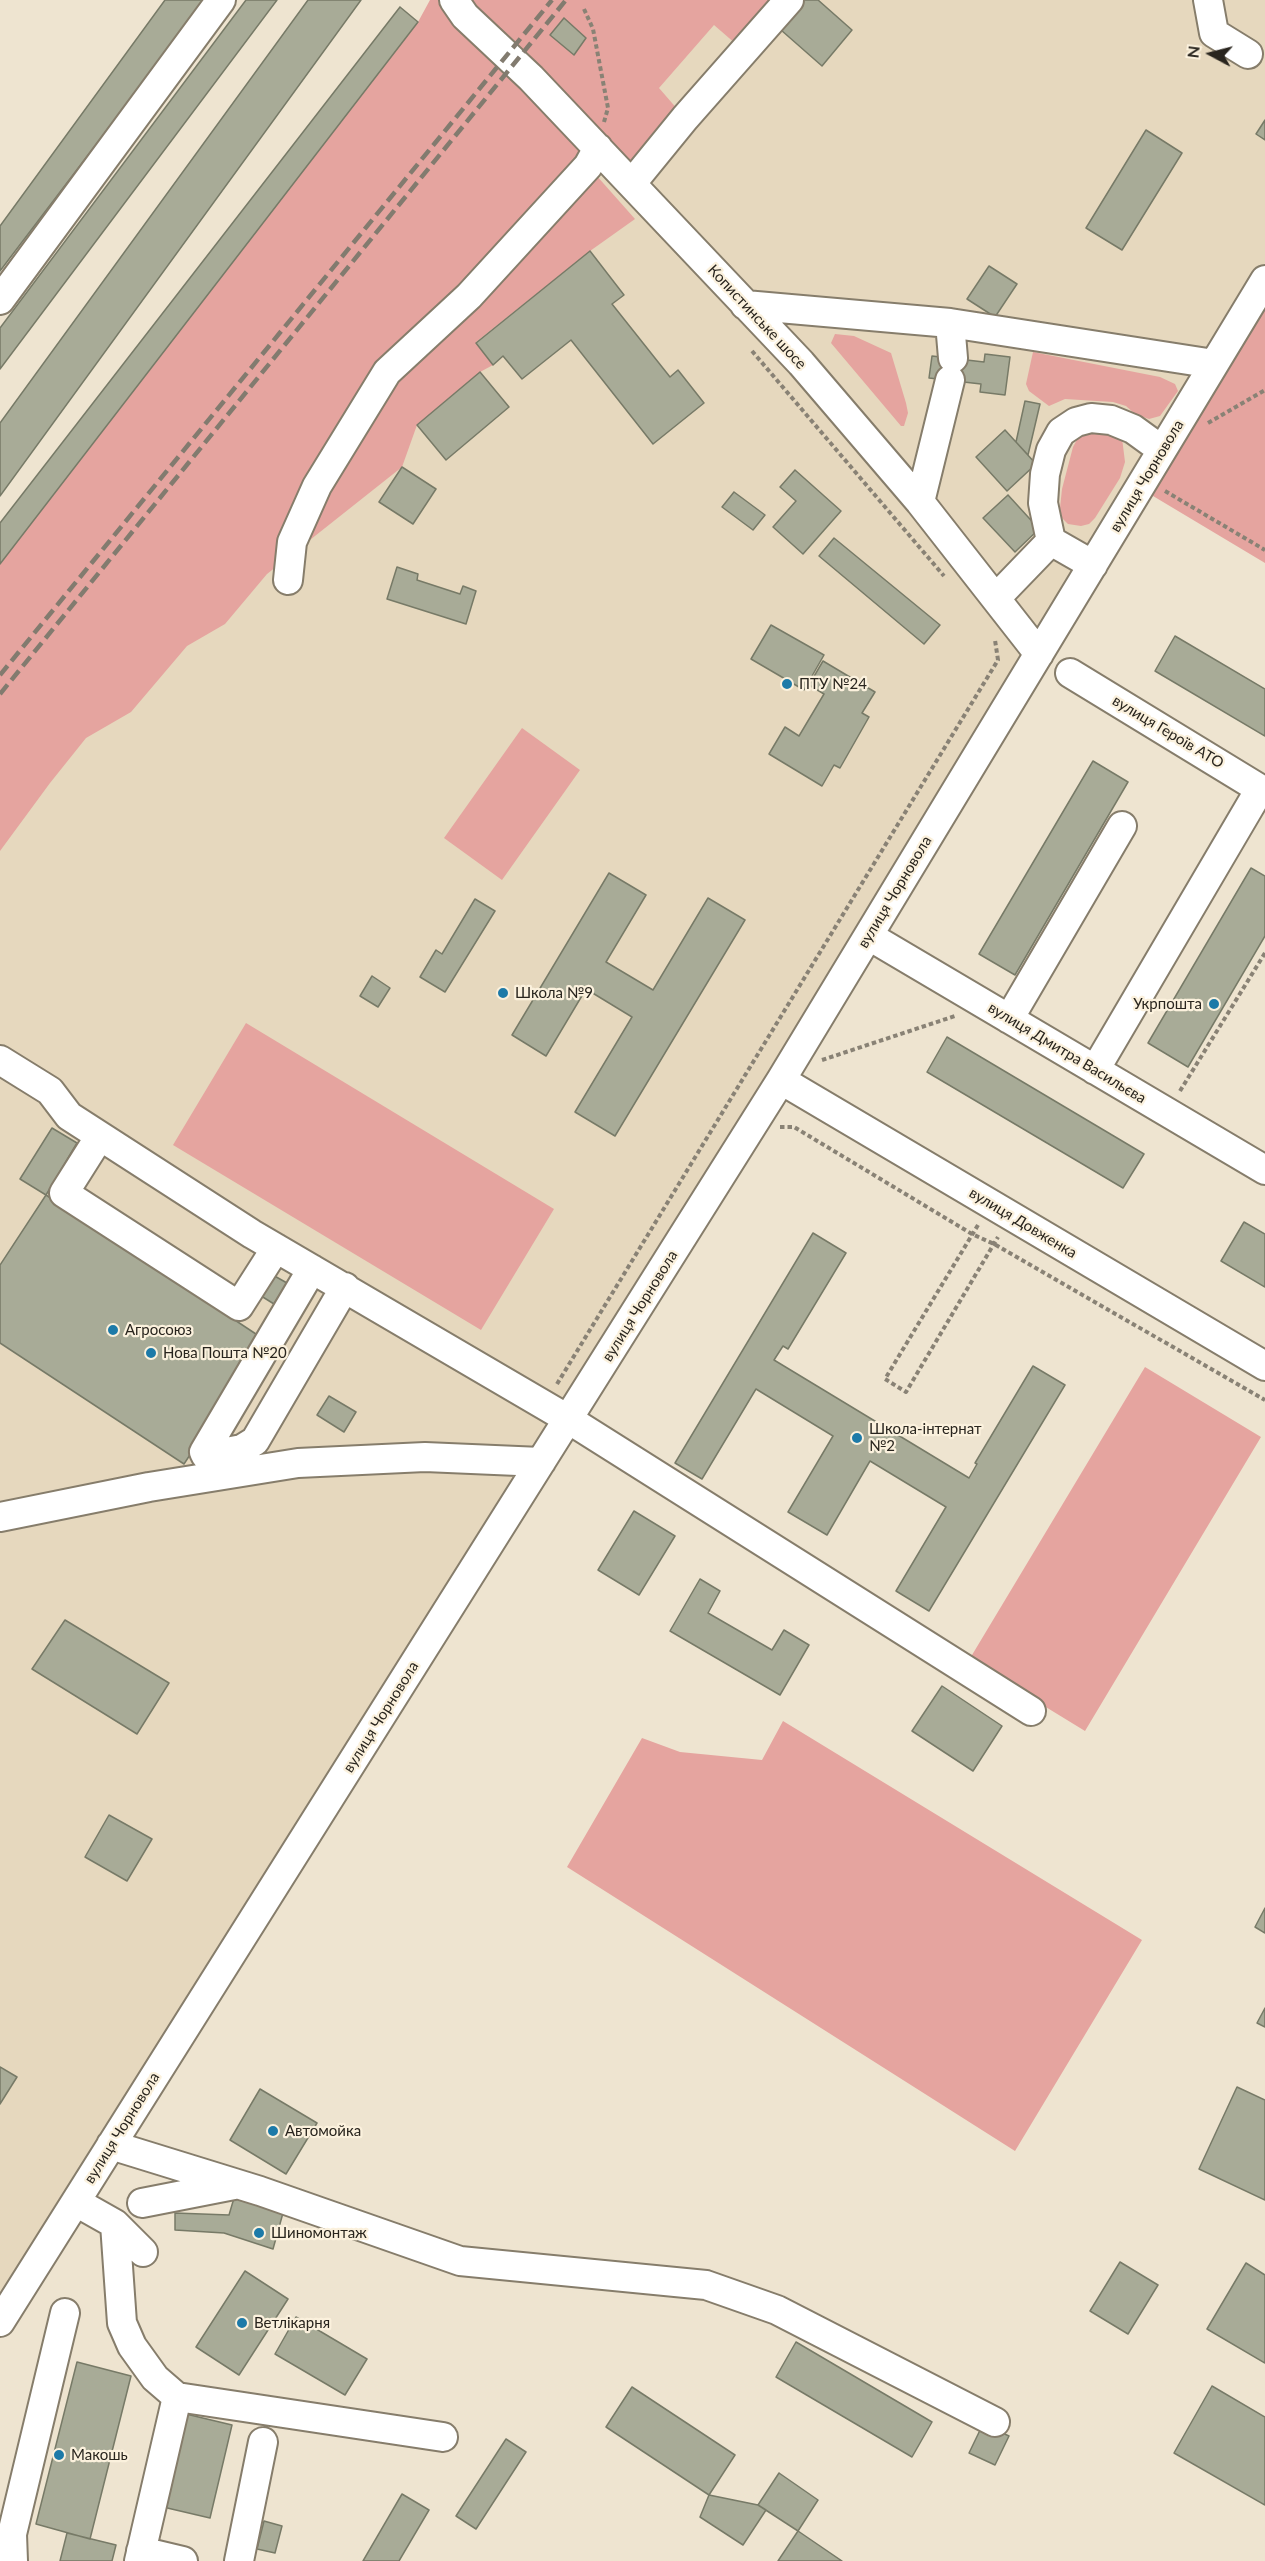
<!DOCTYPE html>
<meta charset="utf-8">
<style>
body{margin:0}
#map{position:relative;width:1265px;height:2561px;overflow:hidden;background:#eee4d0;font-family:Lato,sans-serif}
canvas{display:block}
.north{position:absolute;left:1181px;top:24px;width:60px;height:60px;-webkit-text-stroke:4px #fbf1dd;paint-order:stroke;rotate:277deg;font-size:16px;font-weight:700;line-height:24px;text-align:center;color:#29251e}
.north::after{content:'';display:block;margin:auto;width:21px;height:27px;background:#29251e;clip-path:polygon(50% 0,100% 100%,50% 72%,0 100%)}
</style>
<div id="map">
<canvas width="1265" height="2561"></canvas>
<div class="north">N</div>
</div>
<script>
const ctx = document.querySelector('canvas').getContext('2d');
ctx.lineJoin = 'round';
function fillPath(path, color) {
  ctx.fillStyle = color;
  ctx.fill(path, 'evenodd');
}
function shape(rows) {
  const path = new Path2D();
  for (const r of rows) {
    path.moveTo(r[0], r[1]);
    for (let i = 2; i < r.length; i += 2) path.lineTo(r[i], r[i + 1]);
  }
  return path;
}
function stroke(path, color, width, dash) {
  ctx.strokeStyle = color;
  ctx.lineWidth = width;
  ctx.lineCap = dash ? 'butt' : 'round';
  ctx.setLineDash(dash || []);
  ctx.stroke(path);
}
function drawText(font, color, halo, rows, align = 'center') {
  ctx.font = font + ' Lato,sans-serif';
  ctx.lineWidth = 4.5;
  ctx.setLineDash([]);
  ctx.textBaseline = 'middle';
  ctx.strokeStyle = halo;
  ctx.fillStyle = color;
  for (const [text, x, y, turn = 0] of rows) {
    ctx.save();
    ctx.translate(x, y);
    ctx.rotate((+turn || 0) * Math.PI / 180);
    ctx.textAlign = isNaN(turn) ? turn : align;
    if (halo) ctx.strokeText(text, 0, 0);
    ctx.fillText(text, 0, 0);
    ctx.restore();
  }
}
const built = shape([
 [592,0,1265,0,1265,263,773,1075,0,2304,0,762]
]);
const green = shape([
 [430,0,789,0,744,51,714,25,659,88,685,118,632,183,588,166,635,219,590,251,476,342,493,365,480,372,417,425,402,467,267,574,225,624,187,646,131,712,86,738,50,783,0,851,0,564,418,22],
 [1265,300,1265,563,1148,493],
 [835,334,854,336,891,353,906,403,908,413,904,426,901,426,831,343],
 [1033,352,1160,377,1175,384,1178,391,1160,416,1149,419,1135,414,1126,406,1113,402,1065,399,1049,406,1029,391,1026,384],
 [1090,428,1122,438,1125,462,1120,478,1095,518,1089,524,1081,526,1068,524,1062,518,1060,508,1062,489,1073,447,1079,436],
 [522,728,580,770,502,880,444,838],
 [246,1023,554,1209,481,1330,173,1145],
 [1145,1367,1261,1437,1085,1731,969,1660],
 [783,1721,1142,1940,1015,2151,567,1867,642,1738,680,1752,762,1760]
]);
const building = shape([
 [165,0,206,0,0,271,0,226,165,0],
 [246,0,277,0,0,369,0,328,246,0],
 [308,0,361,0,0,496,0,423,308,0],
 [793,0,818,0,852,30,822,66,773,23,793,0],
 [400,7,418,22,0,564,0,523,400,7],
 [564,18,586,38,574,55,550,35,564,18],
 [1265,120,1265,140,1256,134,1265,120],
 [1146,130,1182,153,1122,250,1086,228,1146,130],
 [590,251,624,295,612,304,670,377,678,370,704,403,653,444,571,340,522,379,503,356,493,365,476,343,590,251],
 [989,266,1017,284,995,317,967,299,989,266],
 [985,354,1010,357,1005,395,980,392,981,384,929,378,932,356,984,362,985,354],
 [480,372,509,407,446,460,417,425,480,372],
 [1025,401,1040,404,1028,455,1016,442,1025,401],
 [1005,430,1036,464,1007,491,976,457,1005,430],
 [402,467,436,489,413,524,379,502,402,467],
 [795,470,841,511,803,554,773,527,796,501,780,487,795,470],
 [734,492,765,515,753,530,722,507,734,492],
 [1008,495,1039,529,1015,552,983,518,1008,495],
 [834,538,940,625,924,644,819,556,834,538],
 [397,567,418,574,417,580,460,594,463,586,476,591,466,624,387,599,397,567],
 [771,625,824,655,804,690,751,659,771,625],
 [1175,636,1265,689,1265,736,1155,671,1175,636],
 [823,661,875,692,862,713,869,717,840,768,834,765,822,786,769,754,785,727,799,736,824,694,809,685,823,661],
 [1093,761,1128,782,1015,975,979,954,1093,761],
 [1251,868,1265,876,1265,936,1188,1067,1148,1043,1251,868],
 [609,873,646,895,606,962,653,990,708,898,745,920,615,1136,575,1112,632,1017,586,989,546,1056,512,1035,609,873],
 [475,899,495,911,445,992,420,977,436,950,442,954,475,899],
 [372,976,390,988,378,1007,360,996,372,976],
 [947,1037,1144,1154,1123,1188,927,1072,947,1037],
 [52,1128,77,1143,46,1195,20,1179,52,1128],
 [46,1195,265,1340,184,1464,0,1343,0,1265,46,1195],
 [1244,1222,1265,1234,1265,1287,1221,1261,1244,1222],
 [813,1233,846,1253,788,1349,783,1346,774,1360,969,1478,977,1464,975,1463,1033,1366,1065,1385,929,1611,896,1591,946,1507,870,1461,827,1535,788,1512,833,1436,756,1389,702,1479,675,1463,813,1233],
 [271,1274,287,1283,274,1304,258,1294,271,1274],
 [329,1396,356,1412,344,1432,317,1415,329,1396],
 [634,1511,675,1536,639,1595,598,1570,634,1511],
 [700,1579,720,1591,708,1613,772,1650,784,1630,809,1645,780,1695,670,1631,700,1579],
 [65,1620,169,1683,137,1734,32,1669,65,1620],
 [942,1686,1002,1726,973,1771,912,1731,942,1686],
 [109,1815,152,1839,127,1881,85,1857,109,1815],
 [1265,1908,1265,1933,1255,1927,1265,1908],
 [1265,2008,1265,2027,1257,2023,1265,2008],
 [0,2067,17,2077,0,2104,0,2067],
 [1237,2087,1265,2100,1265,2200,1199,2169,1237,2087],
 [260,2089,317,2123,286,2174,230,2140,260,2089],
 [234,2198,283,2213,273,2249,224,2233,175,2230,175,2213,229,2215,234,2198],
 [1120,2262,1158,2285,1128,2334,1090,2311,1120,2262],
 [1246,2263,1265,2275,1265,2363,1207,2329,1246,2263],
 [245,2271,288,2299,239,2375,196,2347,245,2271],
 [296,2317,367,2359,345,2395,275,2354,296,2317],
 [796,2342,932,2422,912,2457,776,2377,796,2342],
 [77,2362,131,2376,90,2539,36,2524,77,2362],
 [1212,2386,1265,2417,1265,2505,1174,2453,1212,2386],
 [632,2387,735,2455,709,2495,606,2427,632,2387],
 [186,2414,232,2425,210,2518,163,2507,186,2414],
 [983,2424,1009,2436,995,2465,969,2453,983,2424],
 [506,2439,526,2452,476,2529,456,2516,506,2439],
 [779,2473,818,2500,798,2531,758,2505,779,2473],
 [402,2494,429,2510,399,2561,363,2561,402,2494],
 [709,2495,758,2505,766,2510,743,2545,700,2517,709,2495],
 [264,2521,282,2526,275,2553,257,2549,264,2521],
 [798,2531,842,2561,778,2561,798,2531],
 [67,2533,116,2545,112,2561,60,2561,67,2533]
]);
const path = shape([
 [584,9,593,29,608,108,604,122],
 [752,351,944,576],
 [1208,423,1265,390],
 [1165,491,1265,550],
 [822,1060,955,1016],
 [1180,1091,1265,953],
 [780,1127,794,1127,972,1234,994,1244,1265,1400],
 [978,1225,885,1379,906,1392,998,1237],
 [557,1384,998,660,995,640]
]);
const minor = shape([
 [454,0,465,16,531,78,801,363,920,502,1039,654],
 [1208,0,1214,33,1248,54],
 [632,183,685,118,789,0],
 [0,300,221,0],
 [745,305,950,323,1214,364],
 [950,323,953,358],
 [920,502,950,380],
 [1051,541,1093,565],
 [288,580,292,542,317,486,387,372,469,296,588,166,598,148],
 [996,598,1051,541,1043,503,1045,474,1051,450,1061,432,1076,422,1091,418,1111,420,1133,429,1162,450],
 [1070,673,1265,792],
 [869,936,1265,1170],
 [1009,1019,1122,826],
 [0,1060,50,1091,69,1116,252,1234,568,1419,1031,1711],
 [1095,1070,1260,789],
 [781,1080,1265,1366],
 [100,1136,64,1193,239,1306,276,1248],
 [312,1269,204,1452,206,1456,242,1449,255,1441,345,1287],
 [0,1517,149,1487,298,1463,425,1457,541,1462],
 [111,2145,260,2191,460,2261,706,2285,777,2310,995,2422],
 [76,2202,115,2224,143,2252],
 [142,2203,234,2185],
 [115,2224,122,2323,132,2346,155,2378,177,2397,443,2437],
 [0,2322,781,1080,1265,280],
 [141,2551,183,2561],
 [13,2561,12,2534,65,2313],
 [139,2561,177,2397],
 [239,2561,263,2442]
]);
const rail = shape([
 [0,675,552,0],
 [0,694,566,0]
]);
const markers = [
 [787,684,6,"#1d7aa8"],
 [503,993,6,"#1d7aa8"],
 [1214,1004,6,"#1d7aa8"],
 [113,1330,6,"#1d7aa8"],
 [151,1353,6,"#1d7aa8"],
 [857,1438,6,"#1d7aa8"],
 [273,2131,6,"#1d7aa8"],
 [259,2233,6,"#1d7aa8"],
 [242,2323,6,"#1d7aa8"],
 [59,2455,6,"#1d7aa8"]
];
const streetNames = [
 ["Копистинське шосе",757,317,47],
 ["вулиця Чорновола",1147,476,-59],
 ["вулиця Героїв АТО",1168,732,31],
 ["вулиця Чорновола",895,892,-59],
 ["вулиця Дмитра Васильєва",1067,1053,31],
 ["вулиця Довженка",1023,1223,31],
 ["вулиця Чорновола",640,1306,-58],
 ["вулиця Чорновола",381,1717,-58],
 ["вулиця Чорновола",122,2128,-58]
];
const poiNames = [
 ["ПТУ №24",799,684],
 ["Школа №9",515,993],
 ["Укрпошта",1202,1004,"right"],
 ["Агросоюз",125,1330],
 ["Нова Пошта №20",163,1353],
 ["Школа-інтернат",869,1429],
 ["№2",869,1446],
 ["Автомойка",285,2131],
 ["Шиномонтаж",271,2233],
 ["Ветлікарня",254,2323],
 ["Макошь",71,2455]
];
fillPath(built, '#e6d8be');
fillPath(green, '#e5a49f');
fillPath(building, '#a8ab97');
stroke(building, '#777a67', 1.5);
stroke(minor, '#867d6b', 32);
stroke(path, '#898275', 4, [4.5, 3]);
stroke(minor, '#fff', 28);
stroke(rail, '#827b6f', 4.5, [12, 6]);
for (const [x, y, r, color] of markers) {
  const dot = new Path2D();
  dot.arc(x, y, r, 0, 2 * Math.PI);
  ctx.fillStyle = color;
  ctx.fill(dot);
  stroke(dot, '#fbf1dd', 2);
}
drawText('15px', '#29251e', '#fbf1dd', streetNames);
drawText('15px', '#29251e', '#fbf1dd', poiNames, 'left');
</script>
